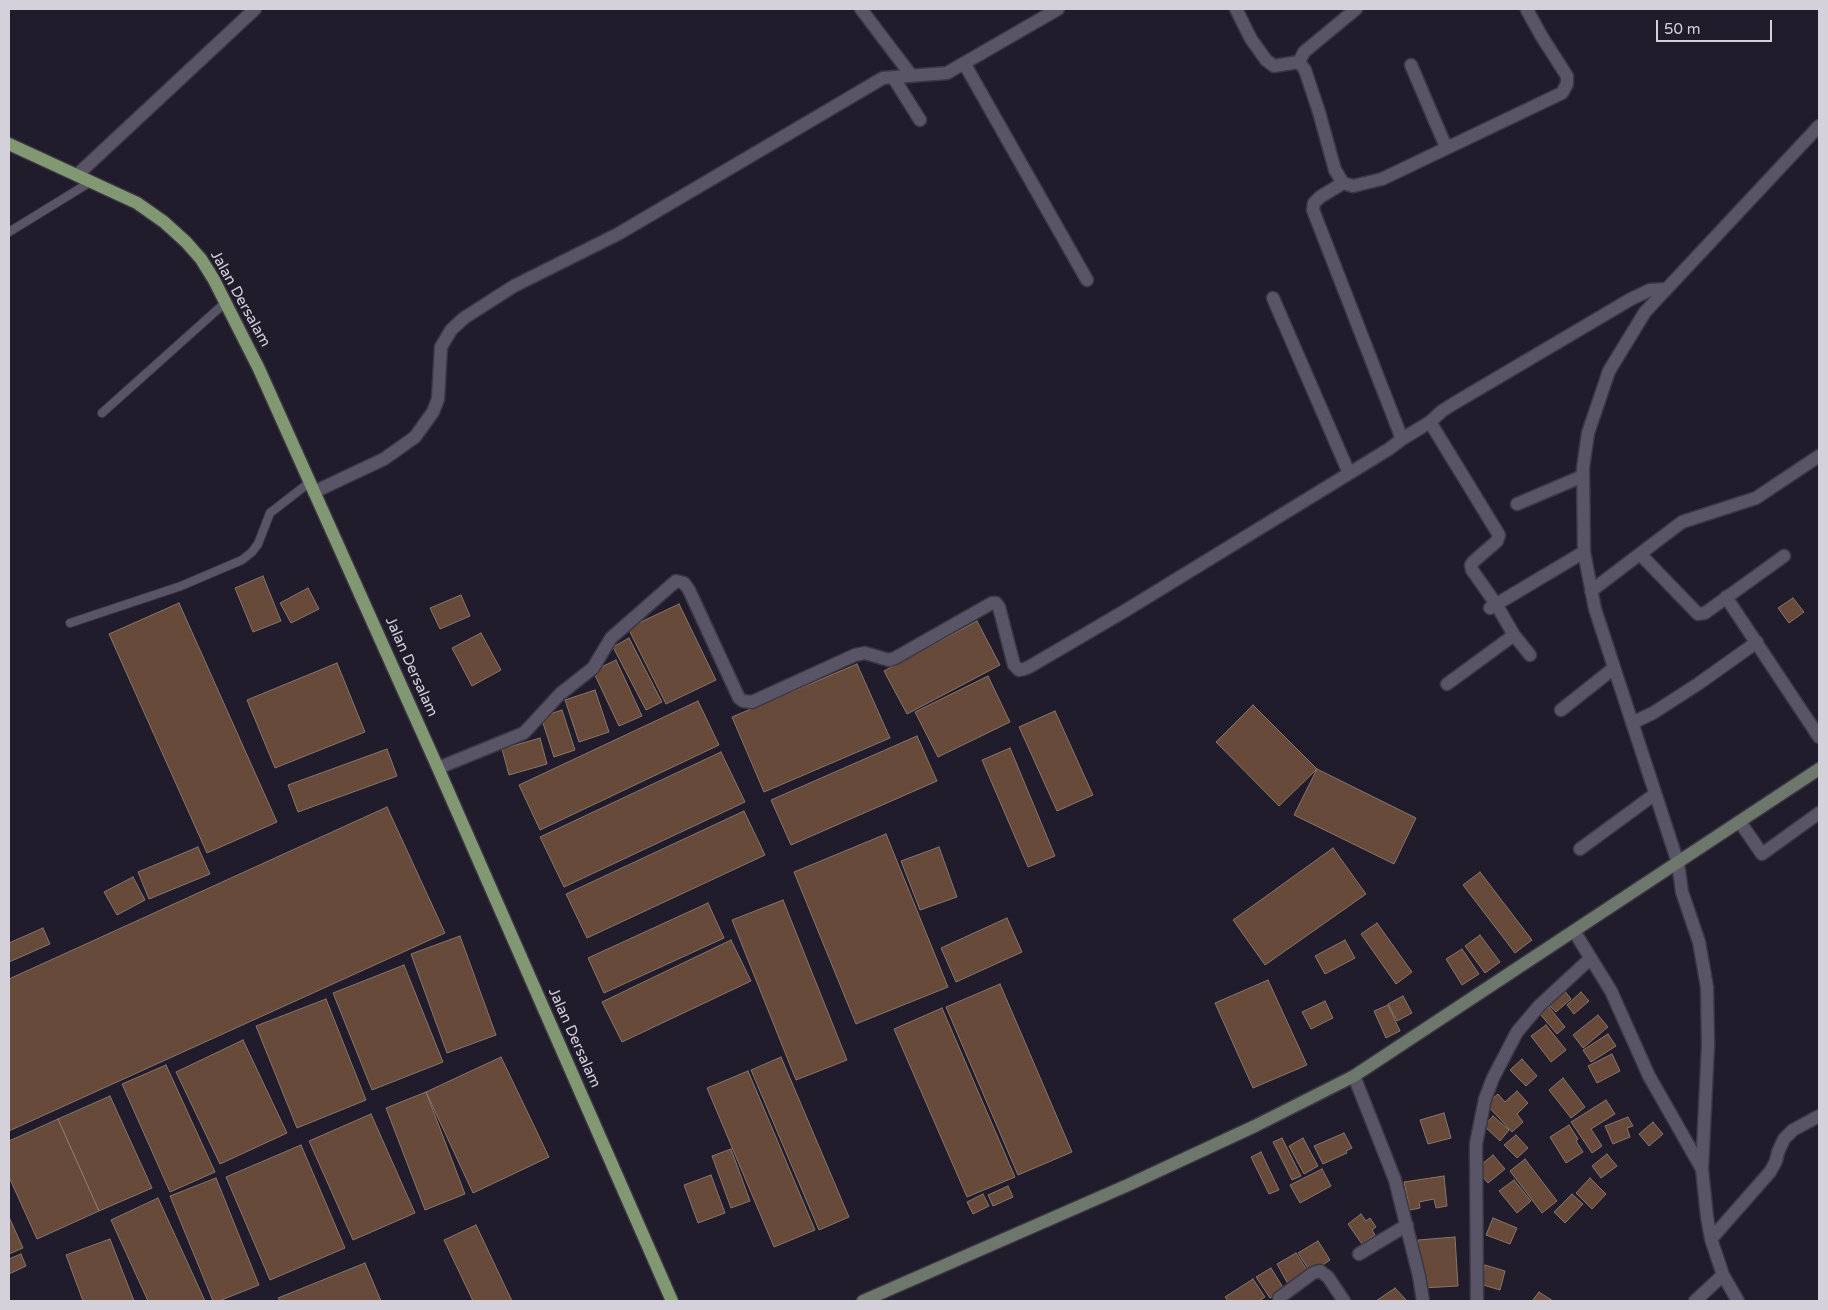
<!DOCTYPE html>
<style>
body{margin:0}
#map{position:relative;width:1828px;height:1310px;overflow:hidden;background:#211c2b;font-family:"Varela Round",sans-serif}
canvas{display:block}
.frame{position:absolute;inset:0;border:10px solid #d4d1db;pointer-events:none}
.scale{position:absolute;left:1656px;top:20px;width:116px;height:22px;box-sizing:border-box;border:2px solid #d4d1db;border-top:0;padding-left:6px;font-size:15px;line-height:18px;white-space:nowrap;color:#d4d1db;-webkit-text-stroke:4px #211c2b;paint-order:stroke}
</style>
<div id="map">
<canvas width="1828" height="1310"></canvas>
<div class="frame"></div>
<div class="scale">50 m</div>
</div>
<script>
const ctx = document.querySelector('canvas').getContext('2d');
ctx.lineJoin = 'round';
function fillPath(path, color) {
  ctx.fillStyle = color;
  ctx.fill(path, 'evenodd');
}
function shape(rows) {
  const path = new Path2D();
  for (const r of rows) {
    path.moveTo(r[0], r[1]);
    for (let i = 2; i < r.length; i += 2) path.lineTo(r[i], r[i + 1]);
  }
  return path;
}
function stroke(path, color, width, dash) {
  ctx.strokeStyle = color;
  ctx.lineWidth = width;
  ctx.lineCap = dash ? 'butt' : 'round';
  ctx.setLineDash(dash || []);
  ctx.stroke(path);
}
function drawText(font, color, halo, rows, align = 'center') {
  ctx.font = font + ' "Varela Round",sans-serif';
  ctx.lineWidth = 4.5;
  ctx.setLineDash([]);
  ctx.textBaseline = 'middle';
  ctx.strokeStyle = halo;
  ctx.fillStyle = color;
  for (const [text, x, y, turn = 0] of rows) {
    ctx.save();
    ctx.translate(x, y);
    ctx.rotate((+turn || 0) * Math.PI / 180);
    ctx.textAlign = isNaN(turn) ? turn : align;
    if (halo) ctx.strokeText(text, 0, 0);
    ctx.fillText(text, 0, 0);
    ctx.restore();
  }
}
const building = shape([
 [263,576,281,621,253,632,235,588,263,576],
 [308,588,319,609,291,623,280,603,308,588],
 [461,595,470,616,440,629,430,608,461,595],
 [1793,598,1804,612,1789,623,1778,608,1793,598],
 [179,603,277,822,207,853,109,634,179,603],
 [679,604,716,680,666,704,628,628,679,604],
 [977,621,1000,665,907,714,884,671,977,621],
 [481,633,501,670,472,686,452,648,481,633],
 [629,638,662,702,646,710,613,647,629,638],
 [616,660,642,716,619,726,593,671,616,660],
 [337,663,365,732,275,768,247,700,337,663],
 [857,664,890,738,764,792,732,717,857,664],
 [988,676,1010,722,938,757,915,712,988,676],
 [595,690,609,732,579,742,565,700,595,690],
 [698,701,719,745,540,830,519,785,698,701],
 [1253,705,1317,769,1279,806,1216,742,1253,705],
 [562,710,575,750,554,757,541,717,562,710],
 [1055,711,1093,795,1057,811,1019,727,1055,711],
 [917,736,937,781,791,845,771,800,917,736],
 [540,738,547,764,509,775,502,749,540,738],
 [1010,748,1055,856,1028,867,982,760,1010,748],
 [387,749,397,776,298,812,288,785,387,749],
 [721,752,745,802,564,887,540,837,721,752],
 [1317,769,1416,818,1394,864,1294,815,1317,769],
 [387,807,445,933,9,1131,9,979,387,807],
 [744,811,765,855,587,938,566,894,744,811],
 [886,834,948,987,856,1024,794,872,886,834],
 [198,847,210,874,149,899,138,872,198,847],
 [939,847,957,897,920,910,901,861,939,847],
 [1333,848,1366,894,1265,965,1233,920,1333,848],
 [1480,872,1532,940,1515,953,1463,885,1480,872],
 [133,877,145,900,117,915,104,892,133,877],
 [783,900,847,1060,796,1080,732,920,783,900],
 [708,903,724,938,604,993,588,958,708,903],
 [1007,918,1022,952,956,982,941,948,1007,918],
 [1377,923,1412,972,1396,984,1361,934,1377,923],
 [43,928,50,944,9,962,9,943,43,928],
 [1480,935,1500,962,1485,973,1465,946,1480,935],
 [460,936,496,1035,447,1053,411,954,460,936],
 [731,940,751,981,622,1042,602,1002,731,940],
 [1345,940,1355,958,1325,974,1315,956,1345,940],
 [1462,949,1479,974,1462,985,1446,959,1462,949],
 [404,965,443,1062,372,1090,333,993,404,965],
 [1268,980,1307,1065,1253,1088,1215,1003,1268,980],
 [1000,984,1072,1152,1018,1175,946,1007,1000,984],
 [1564,990,1571,999,1556,1012,1548,1004,1564,990],
 [1581,992,1589,1001,1574,1014,1567,1005,1581,992],
 [1403,996,1412,1013,1397,1021,1388,1004,1403,996],
 [326,999,366,1100,297,1128,256,1026,326,999],
 [1325,1001,1333,1018,1311,1029,1302,1012,1325,1001],
 [1388,1005,1400,1031,1386,1038,1374,1011,1388,1005],
 [1549,1007,1565,1027,1557,1034,1540,1014,1549,1007],
 [942,1008,1015,1177,967,1197,894,1029,942,1008],
 [1598,1015,1608,1027,1583,1048,1573,1035,1598,1015],
 [1546,1025,1566,1050,1551,1062,1531,1036,1546,1025],
 [1608,1034,1616,1046,1591,1062,1583,1050,1608,1034],
 [243,1040,287,1133,220,1164,176,1072,243,1040],
 [1612,1054,1620,1071,1597,1083,1588,1066,1612,1054],
 [501,1057,549,1157,473,1193,426,1092,501,1057],
 [781,1057,849,1217,819,1230,751,1070,781,1057],
 [1522,1059,1537,1076,1526,1086,1510,1070,1522,1059],
 [166,1065,215,1172,170,1192,122,1084,166,1065],
 [748,1071,815,1230,774,1247,707,1088,748,1071],
 [1563,1078,1585,1107,1571,1118,1549,1090,1563,1078],
 [1517,1091,1528,1103,1517,1114,1523,1122,1512,1132,1486,1104,1498,1094,1505,1102,1517,1091],
 [426,1092,465,1194,425,1210,386,1108,426,1092],
 [110,1096,152,1188,99,1211,58,1119,110,1096],
 [1606,1100,1615,1114,1591,1129,1602,1146,1592,1153,1571,1122,1606,1100],
 [1444,1113,1451,1138,1428,1144,1420,1120,1444,1113],
 [371,1114,415,1213,353,1240,309,1141,371,1114],
 [1493,1116,1509,1130,1500,1141,1484,1126,1493,1116],
 [1628,1117,1633,1126,1627,1128,1630,1137,1613,1144,1605,1126,1628,1117],
 [58,1119,99,1211,37,1239,9,1177,9,1141,58,1119],
 [1653,1122,1663,1134,1649,1146,1639,1134,1653,1122],
 [1569,1125,1578,1139,1576,1141,1583,1152,1566,1163,1550,1137,1569,1125],
 [1344,1133,1352,1148,1346,1151,1347,1153,1323,1164,1314,1146,1344,1133],
 [1516,1135,1528,1148,1517,1158,1504,1145,1516,1135],
 [1282,1138,1301,1176,1292,1180,1273,1142,1282,1138],
 [1303,1138,1318,1166,1304,1174,1289,1146,1303,1138],
 [301,1145,345,1248,270,1280,226,1177,301,1145],
 [731,1149,750,1201,731,1208,712,1156,731,1149],
 [1261,1152,1279,1190,1269,1194,1251,1157,1261,1152],
 [1607,1154,1617,1166,1601,1178,1592,1166,1607,1154],
 [1493,1155,1505,1169,1488,1183,1476,1169,1493,1155],
 [1525,1159,1557,1201,1542,1213,1510,1171,1525,1159],
 [1322,1169,1331,1186,1300,1203,1290,1185,1322,1169],
 [711,1175,725,1213,698,1223,684,1185,711,1175],
 [1444,1176,1447,1206,1436,1208,1434,1199,1419,1202,1420,1208,1410,1210,1404,1182,1444,1176],
 [216,1178,259,1285,219,1301,213,1301,170,1196,216,1178],
 [1590,1178,1606,1194,1592,1209,1576,1193,1590,1178],
 [1514,1180,1531,1201,1517,1213,1499,1191,1514,1180],
 [1008,1186,1013,1197,993,1206,988,1195,1008,1186],
 [983,1194,989,1206,973,1214,967,1202,983,1194],
 [1572,1194,1583,1204,1565,1223,1554,1212,1572,1194],
 [158,1198,205,1301,148,1301,111,1220,158,1198],
 [1361,1214,1366,1221,1370,1218,1376,1227,1372,1230,1375,1235,1362,1244,1348,1224,1361,1214],
 [9,1217,23,1248,9,1254,9,1217],
 [1493,1218,1517,1228,1510,1244,1486,1235,1493,1218],
 [476,1225,512,1301,473,1301,444,1240,476,1225],
 [1455,1237,1458,1286,1422,1288,1418,1240,1455,1237],
 [110,1239,134,1301,83,1301,66,1255,110,1239],
 [1318,1241,1330,1260,1311,1273,1298,1253,1318,1241],
 [1296,1253,1308,1272,1288,1284,1277,1264,1296,1253],
 [21,1254,26,1266,9,1274,9,1259,21,1254],
 [365,1263,381,1301,280,1301,278,1298,365,1263],
 [1485,1265,1505,1271,1500,1290,1480,1284,1485,1265],
 [1271,1268,1284,1289,1270,1298,1256,1277,1271,1268],
 [1253,1279,1265,1297,1259,1301,1228,1301,1225,1297,1253,1279],
 [1395,1288,1407,1301,1376,1301,1395,1288],
 [1539,1292,1553,1301,1532,1301,1539,1292]
]);
const lane = shape([
 [9,232,92,181],
 [102,413,226,302],
 [70,623,181,586,242,560,252,552,258,544,270,513,310,482]
]);
const street = shape([
 [861,9,911,75],
 [1236,9,1251,39,1266,60,1274,66,1299,62,1305,70,1319,112,1335,170,1343,183,1353,186,1382,179,1562,93,1567,84,1567,76,1542,37,1527,10],
 [1299,62,1304,52,1356,9],
 [964,63,1087,280],
 [1411,65,1446,147],
 [893,77,920,120],
 [77,175,255,9],
 [1273,298,1349,473],
 [1430,422,1499,535,1497,541,1473,562,1471,565,1472,570,1496,604,1514,635,1530,655],
 [1402,439,1430,422,1442,411,1453,404,1631,299,1650,290,1666,289],
 [314,492,384,459,415,437,433,412,438,399,441,347,451,330,464,318,514,286,618,234,883,78,947,73,1058,9],
 [1517,504,1583,476],
 [1640,554,1698,614,1705,613,1784,556],
 [1591,591,1682,522,1756,498,1819,456],
 [1726,597,1819,737],
 [1490,608,1584,552],
 [1447,684,1514,635],
 [1561,710,1614,668],
 [1632,723,1653,713,1698,684,1757,642],
 [438,768,524,733,560,694,593,668,611,638,676,581,684,583,689,590,739,698,743,701,752,702,855,655,865,653,889,660,895,658,992,603,996,603,999,607,1014,665,1019,670,1024,669,1029,667,1123,612,1389,449,1402,439,1313,210,1314,203,1320,197,1343,183],
 [1740,822,1762,854,1819,813],
 [1580,849,1655,794],
 [1574,931,1611,991,1649,1076,1702,1169],
 [1354,1076,1395,1180,1419,1276,1423,1301],
 [1711,1239,1770,1172,1776,1161,1778,1152,1784,1139,1793,1130,1819,1116],
 [1359,1254,1407,1225],
 [1279,1298,1313,1273,1320,1271,1328,1277,1344,1301],
 [1477,1301,1476,1144,1485,1099,1493,1078,1517,1032,1539,1006,1591,958],
 [1695,1301,1723,1275],
 [1738,1301,1723,1275,1711,1239,1707,1217,1702,1169,1708,1045,1707,987,1699,942,1682,892,1678,863,1595,609,1584,552,1583,468,1588,433,1609,371,1645,312,1819,126]
]);
const secondary = shape([
 [863,1301,1128,1185,1255,1126,1354,1076,1819,769]
]);
const primary = shape([
 [9,144,137,203,164,222,186,242,201,259,214,280,259,369,438,768,672,1301]
]);
const streetNames = [
 ["Jalan Dersalam",240,299,61],
 ["Jalan Dersalam",411,667,66],
 ["Jalan Dersalam",574,1038,66]
];
fillPath(building, '#674a39');
stroke(building, '#88766b', 1);
stroke(lane, '#3b3743', 10);
stroke(street, '#3b3743', 15);
stroke(secondary, '#3b3743', 15);
stroke(primary, '#3b3743', 15);
stroke(lane, '#5a5566', 8);
stroke(street, '#5a5566', 12);
stroke(secondary, '#6e776c', 12);
stroke(primary, '#829872', 12);
drawText('15px', '#d4d1db', '#211c2b', streetNames);
</script>
